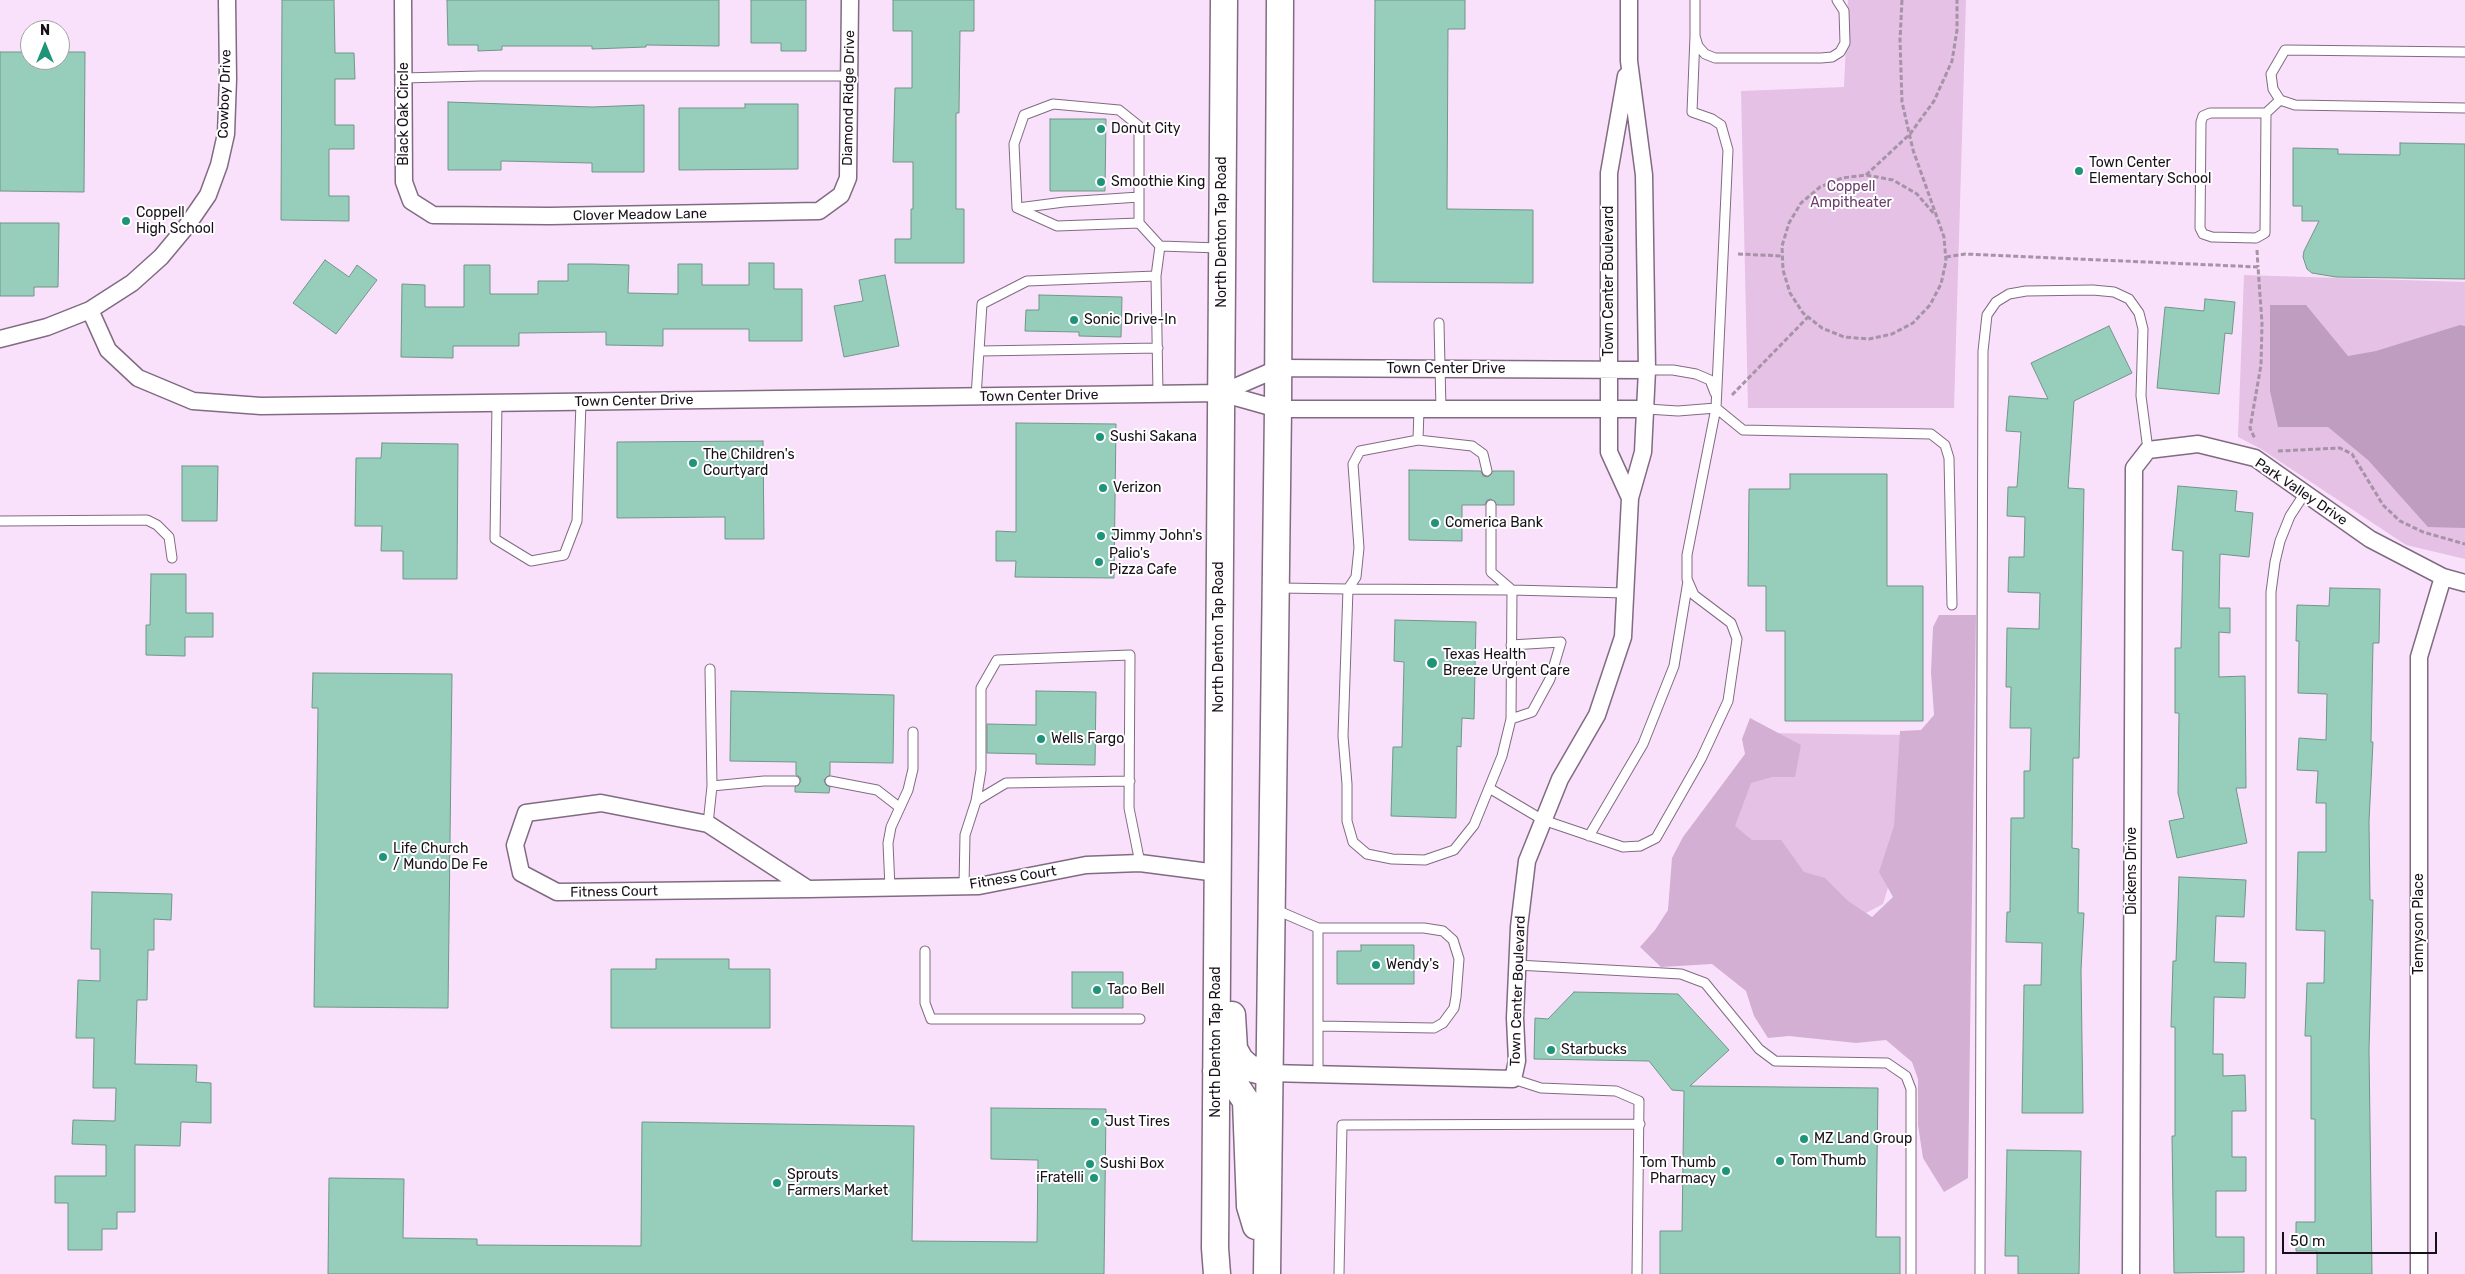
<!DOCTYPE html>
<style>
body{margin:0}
#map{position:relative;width:2465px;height:1274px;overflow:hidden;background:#fae1fb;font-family:Rubik,sans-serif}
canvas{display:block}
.north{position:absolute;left:20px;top:20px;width:50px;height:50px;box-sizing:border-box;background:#fff;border:1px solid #a39fa3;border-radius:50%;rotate:0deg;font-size:14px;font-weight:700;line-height:20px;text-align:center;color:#181019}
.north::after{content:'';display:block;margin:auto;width:18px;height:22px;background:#1e9478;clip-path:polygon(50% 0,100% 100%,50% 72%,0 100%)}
.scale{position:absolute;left:2282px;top:1232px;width:155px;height:22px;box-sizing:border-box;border:2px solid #181019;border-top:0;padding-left:6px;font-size:15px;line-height:18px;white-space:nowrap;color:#181019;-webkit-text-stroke:4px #fff;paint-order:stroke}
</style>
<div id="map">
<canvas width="2465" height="1274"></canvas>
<div class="north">N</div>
<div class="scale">50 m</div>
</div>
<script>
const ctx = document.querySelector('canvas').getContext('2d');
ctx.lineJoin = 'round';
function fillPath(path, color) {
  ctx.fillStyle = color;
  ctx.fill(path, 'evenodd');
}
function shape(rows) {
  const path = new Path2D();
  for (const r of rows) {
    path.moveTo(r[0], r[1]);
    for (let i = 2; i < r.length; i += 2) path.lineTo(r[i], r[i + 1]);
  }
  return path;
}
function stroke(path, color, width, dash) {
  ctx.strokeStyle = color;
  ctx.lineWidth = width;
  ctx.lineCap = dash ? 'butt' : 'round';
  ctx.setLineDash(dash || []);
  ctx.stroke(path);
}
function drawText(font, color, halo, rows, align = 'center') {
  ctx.font = font + ' Rubik,sans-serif';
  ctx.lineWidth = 4;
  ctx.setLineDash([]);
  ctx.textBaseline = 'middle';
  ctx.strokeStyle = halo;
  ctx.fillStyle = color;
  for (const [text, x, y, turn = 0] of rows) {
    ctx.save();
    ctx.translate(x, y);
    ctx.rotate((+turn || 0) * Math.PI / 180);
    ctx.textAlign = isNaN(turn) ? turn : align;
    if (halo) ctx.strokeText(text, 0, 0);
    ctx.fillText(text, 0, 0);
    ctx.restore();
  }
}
const green = shape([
 [1848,0,1966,0,1954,408,1748,408,1741,91,1844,87],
 [2244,275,2465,282,2465,559,2406,545,2261,449,2238,437],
 [1764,733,1912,735,1912,809,1883,904,1851,921,1702,836]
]);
const forest = shape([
 [1939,615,1976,615,1968,1178,1944,1192,1923,1158,1918,1125,1918,1079,1912,1062,1886,1040,1856,1043,1789,1036,1768,1038,1754,1016,1746,991,1712,964,1661,967,1640,947,1655,930,1668,910,1672,858,1683,837,1745,754,1742,739,1750,718,1801,745,1795,777,1772,777,1751,783,1735,826,1752,840,1781,840,1804,872,1825,878,1848,901,1872,917,1893,897,1879,872,1894,826,1900,731,1921,730,1934,715,1931,672,1933,627]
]);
const water = shape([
 [2270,305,2306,305,2348,356,2376,351,2460,325,2465,326,2465,528,2428,527,2368,460,2328,427,2278,427,2270,391]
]);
const building = shape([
 [282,0,334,0,335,53,354,53,355,79,335,79,335,125,354,125,354,149,329,149,329,196,349,196,349,221,281,220,282,0],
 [447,0,719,0,719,46,646,45,646,47,592,49,592,46,502,46,502,50,478,51,478,45,448,45,447,0],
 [751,0,806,0,806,51,781,51,781,43,751,43,751,0],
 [893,0,974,0,974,31,960,31,959,113,956,113,956,209,964,209,964,263,895,263,895,239,911,239,911,209,913,209,913,162,893,162,895,88,912,88,912,31,893,31,893,0],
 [1375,0,1465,0,1465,29,1448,29,1447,209,1533,210,1533,283,1373,282,1375,0],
 [0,52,30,52,30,60,60,60,60,52,85,52,84,192,0,191,0,52],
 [448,102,592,107,644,105,644,172,592,172,592,163,501,161,501,170,448,170,448,102],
 [745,104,798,104,798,169,679,170,679,108,745,108,745,104],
 [1050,119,1106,119,1105,191,1050,191,1050,119],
 [2400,143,2465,144,2465,279,2336,277,2312,273,2307,269,2303,257,2304,251,2319,221,2302,221,2302,206,2293,206,2293,148,2338,149,2338,154,2400,155,2400,143],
 [0,223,59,223,58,287,34,287,34,296,0,296,0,223],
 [325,260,349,277,357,265,377,280,336,334,293,303,325,260],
 [749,263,774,263,774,289,802,289,802,341,749,341,749,329,663,329,663,346,606,345,606,332,519,333,519,346,453,346,453,358,401,357,402,284,425,285,425,307,464,307,464,265,490,265,490,294,538,294,538,281,568,281,568,264,592,264,629,265,628,293,678,294,678,264,702,264,702,285,749,285,749,263],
 [885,275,899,346,844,357,834,306,863,301,859,280,885,275],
 [1039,295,1122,297,1121,337,1079,336,1079,332,1025,331,1026,310,1039,310,1039,295],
 [2205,299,2235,302,2232,334,2225,333,2219,394,2157,388,2165,307,2204,311,2205,299],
 [2109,326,2132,373,2074,401,2068,488,2084,489,2079,758,2073,758,2072,848,2079,849,2078,913,2084,913,2081,970,2083,1113,2022,1113,2024,985,2041,985,2042,943,2006,942,2007,912,2010,912,2011,818,2024,818,2024,771,2030,771,2031,728,2010,728,2011,687,2006,687,2007,628,2039,629,2040,593,2008,592,2009,557,2024,557,2025,517,2007,516,2008,487,2017,487,2021,432,2006,431,2009,396,2048,399,2031,363,2109,326],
 [1016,423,1116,424,1114,578,1015,577,1016,561,996,561,996,531,1016,532,1016,423],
 [763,441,764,539,725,539,725,517,617,518,617,442,763,441],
 [382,443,458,444,457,579,403,579,403,551,381,551,382,526,355,526,356,458,381,458,382,443],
 [182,466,218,466,217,521,182,521,182,466],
 [1409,470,1481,471,1483,476,1488,477,1493,471,1514,471,1514,505,1497,505,1491,499,1487,500,1485,505,1462,505,1462,541,1409,540,1409,470],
 [1790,474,1887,474,1887,586,1923,586,1923,721,1785,721,1785,631,1766,631,1766,586,1748,586,1749,489,1790,489,1790,474],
 [2178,486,2237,491,2235,511,2253,513,2249,557,2220,554,2219,608,2230,608,2230,633,2219,632,2219,677,2245,676,2246,788,2236,788,2247,843,2177,858,2169,821,2184,818,2178,793,2179,713,2175,713,2175,648,2181,648,2183,551,2172,550,2178,486],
 [151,574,186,574,186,613,213,613,213,637,185,637,185,656,146,655,146,625,150,625,151,574],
 [2330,588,2380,589,2379,643,2373,643,2371,742,2373,742,2369,821,2370,900,2373,900,2369,1050,2372,1274,2317,1274,2317,1251,2296,1251,2296,1222,2315,1222,2315,1119,2311,1119,2311,1036,2305,1036,2307,983,2324,983,2325,931,2296,930,2298,852,2326,852,2326,803,2316,803,2318,771,2297,770,2299,738,2326,740,2327,694,2298,693,2299,641,2296,641,2297,605,2329,606,2330,588],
 [1395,620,1476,622,1474,719,1462,718,1461,747,1457,746,1456,818,1391,816,1393,747,1402,747,1404,662,1394,661,1395,620],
 [313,673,452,674,448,1008,314,1007,318,708,312,708,313,673],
 [731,691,894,695,893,763,830,762,830,775,824,780,826,785,830,787,829,793,795,792,795,787,801,781,800,777,796,775,796,762,730,761,731,691],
 [1036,691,1096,692,1095,765,1036,764,1036,754,987,753,987,724,1036,725,1036,691],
 [2179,877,2246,880,2244,917,2216,916,2214,962,2246,963,2245,998,2214,997,2213,1054,2223,1054,2223,1076,2245,1075,2246,1111,2232,1111,2232,1157,2246,1157,2246,1191,2216,1191,2216,1237,2244,1237,2244,1272,2174,1273,2172,1136,2175,1136,2175,1027,2171,1027,2173,961,2176,961,2179,877],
 [92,892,172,894,171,920,154,919,154,950,148,950,147,1000,137,1000,135,1064,197,1065,196,1082,211,1083,211,1123,181,1122,180,1146,135,1145,135,1212,117,1212,117,1229,102,1229,102,1250,68,1250,68,1203,55,1203,55,1176,106,1176,106,1145,72,1144,73,1120,115,1121,116,1088,93,1088,94,1038,76,1038,78,980,100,981,100,949,91,949,92,892],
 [1361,945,1414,945,1414,984,1337,984,1337,951,1361,951,1361,945],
 [656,959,729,959,729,969,770,969,770,1028,611,1028,611,969,656,969,656,959],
 [1072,972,1123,972,1123,1008,1072,1008,1072,972],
 [1574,992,1678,994,1729,1050,1690,1086,1878,1088,1876,1237,1900,1237,1900,1274,1660,1274,1660,1231,1682,1231,1684,1091,1672,1090,1649,1061,1534,1059,1535,1018,1548,1019,1574,992],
 [991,1108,1106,1109,1104,1274,328,1274,329,1178,404,1179,403,1238,477,1239,477,1245,641,1246,642,1122,914,1126,912,1241,1037,1242,1038,1160,991,1159,991,1108],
 [2007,1150,2081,1151,2079,1274,2018,1274,2018,1256,2005,1256,2007,1150]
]);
const path = shape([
 [1902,0,1900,40,1902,102,1913,150,1944,237,1946,261,1941,284,1930,305,1913,323,1892,334,1869,339,1844,337,1822,328,1803,313,1790,293,1783,270,1782,246,1789,223,1801,203,1820,187,1842,178,1866,175,1893,180,1917,194,1935,215],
 [1866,175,1910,134,1934,101,1952,61,1957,30,1957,0],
 [2257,250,2258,267],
 [1738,254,1782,256],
 [1946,257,1965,254,2258,267,2262,323,2261,365,2250,428,2255,439],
 [1732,395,1808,317],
 [2278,451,2340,448,2352,454,2383,505,2400,521,2423,532,2465,544]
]);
const lane = shape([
 [1695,0,1695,36,1698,46,1705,54,1715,58,1821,58,1832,57,1840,52,1845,43,1844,11,1837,0],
 [2465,52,2285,50,2271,74,2273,89,2280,100,2295,105,2465,108],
 [403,78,481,76,849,76],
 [2266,113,2265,233,2256,238,2212,237,2203,234,2200,228,2201,122,2203,116,2210,113,2266,113,2280,100],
 [1018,208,1064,202,1139,197],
 [1139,223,1139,126,1119,110,1053,104,1024,115,1014,144,1017,208,1057,226,1139,223,1160,246,1219,248],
 [1156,276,1160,246],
 [1439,323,1441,409],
 [980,351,1158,348],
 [1647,370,1673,370,1696,374,1710,380,1715,393],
 [976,397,982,304,1027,281,1156,276,1158,394],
 [497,403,495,539,531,561,564,555,577,521,581,402],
 [1647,409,1678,411,1716,408,1743,430,1931,434,1945,445,1949,458,1952,605],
 [1418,440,1472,446,1483,454,1487,471],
 [1491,505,1491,572,1512,590,1511,719,1502,756,1474,825,1454,850,1425,860,1392,859,1367,854,1353,842,1347,821,1347,784,1343,736,1348,589,1512,590,1626,593],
 [0,521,147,520,157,525,169,537,172,558],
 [1279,588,1348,589,1356,577,1359,548,1353,464,1360,451,1418,440,1419,409],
 [1511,645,1561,642,1550,679,1532,712,1511,719],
 [830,781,877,790,899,807],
 [712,786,764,781,795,781],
 [1489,788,1543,820,1623,847,1640,846,1656,838,1701,759,1728,701,1737,639,1731,623,1694,595,1687,579,1687,555,1716,408,1728,150,1721,125,1712,119,1692,112,1695,36],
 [976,801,1006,783,1130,781],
 [708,824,712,786,710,669],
 [1589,836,1643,744,1674,666,1688,581],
 [964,886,965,835,976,801,981,770,981,688,997,660,1130,655,1129,808,1140,863],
 [890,888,888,843,891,827,908,790,913,769,913,732],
 [1274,909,1318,928,1424,928,1443,931,1453,940,1459,959,1456,997,1454,1008,1443,1023,1434,1028,1318,1026],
 [925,951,925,1003,931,1019,1140,1019],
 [1517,965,1681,974,1705,983,1759,1049,1775,1061,1887,1063,1906,1076,1911,1089,1911,1274],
 [1318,1075,1318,928],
 [1513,1079,1541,1088,1616,1091,1639,1101,1637,1274],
 [1339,1274,1342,1125,1640,1124],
 [1980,1274,1983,351,1987,315,1996,302,2009,294,2026,291,2093,290,2114,292,2129,299,2139,313,2143,329,2141,396,2148,450],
 [2271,1274,2271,592,2275,562,2280,541,2290,516,2305,493]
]);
const street = shape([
 [403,0,404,182,411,201,433,215,550,216,819,211,841,195,848,178,850,0],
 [1626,76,1609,173,1609,452,1630,498],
 [90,310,108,350,138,378,193,401,261,406,1221,393,1278,409,1647,409],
 [0,339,47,327,90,310,132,283,161,257,186,227,208,195,219,165,226,134,228,79,227,0],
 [1221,393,1279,368,1647,370],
 [808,889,708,824,601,803,526,813,515,845,521,873,557,892,808,889,979,886,1086,865,1140,863,1217,873],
 [1269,1073,1513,1079,1517,1061,1515,1018,1519,927,1527,861,1560,779,1597,715,1623,637,1630,498,1643,452,1647,370,1644,175,1629,61,1629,0],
 [2131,1274,2134,468,2148,450,2198,444,2255,458,2370,539,2443,577,2465,583],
 [2419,1274,2419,657,2443,577]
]);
const primary = shape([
 [1232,1015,1234,1049,1240,1060,1249,1068,1269,1073],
 [1216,1071,1238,1089,1246,1101,1250,1206,1256,1226],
 [1217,1274,1215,1248,1224,0],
 [1267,1274,1278,409,1280,0]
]);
const markers = [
 [1101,129,5,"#1e9478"],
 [2079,171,5,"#1e9478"],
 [1101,182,5,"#1e9478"],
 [126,221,5,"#1e9478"],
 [1074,320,5,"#1e9478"],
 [1100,437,5,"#1e9478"],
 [693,463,5,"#1e9478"],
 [1103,488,5,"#1e9478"],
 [1435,523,5,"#1e9478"],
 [1101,536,5,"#1e9478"],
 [1099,562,5,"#1e9478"],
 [1432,663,6,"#1e9478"],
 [1041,739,5,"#1e9478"],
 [383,857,5,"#1e9478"],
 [1376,965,5,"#1e9478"],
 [1097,990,5,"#1e9478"],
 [1551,1050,5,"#1e9478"],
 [1095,1122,5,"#1e9478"],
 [1804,1139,5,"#1e9478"],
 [1780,1161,5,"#1e9478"],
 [1090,1164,5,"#1e9478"],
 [1726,1171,5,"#1e9478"],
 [1094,1178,5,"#1e9478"],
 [777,1183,5,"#1e9478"]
];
const streetNames = [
 ["Cowboy Drive",225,94,-88],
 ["Diamond Ridge Drive",849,98,-89],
 ["Black Oak Circle",404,114,-90],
 ["Clover Meadow Lane",640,215,-1],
 ["North Denton Tap Road",1222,232,-90],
 ["Town Center Boulevard",1609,281,-90],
 ["Town Center Drive",1446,369],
 ["Town Center Drive",1039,396,-1],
 ["Town Center Drive",634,401,-1],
 ["Park Valley Drive",2301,492,34],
 ["North Denton Tap Road",1219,637,-90],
 ["Dickens Drive",2132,871,-90],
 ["Fitness Court",1013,878,-9],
 ["Fitness Court",614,892,-1],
 ["Tennyson Place",2419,924,-90],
 ["Town Center Boulevard",1518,991,-88],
 ["North Denton Tap Road",1216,1042,-90]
];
const poiNames = [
 ["Donut City",1111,129],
 ["Town Center",2089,163],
 ["Elementary School",2089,179],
 ["Smoothie King",1111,182],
 ["Coppell",136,213],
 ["High School",136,229],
 ["Sonic Drive-In",1084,320],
 ["Sushi Sakana",1110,437],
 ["The Children's",703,455],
 ["Courtyard",703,471],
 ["Verizon",1113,488],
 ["Comerica Bank",1445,523],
 ["Jimmy John's",1111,536],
 ["Palio's",1109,554],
 ["Pizza Cafe",1109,570],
 ["Texas Health",1443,655],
 ["Breeze Urgent Care",1443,671],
 ["Wells Fargo",1051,739],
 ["Life Church",393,849],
 ["/ Mundo De Fe",393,865],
 ["Wendy's",1386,965],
 ["Taco Bell",1107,990],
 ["Starbucks",1561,1050],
 ["Just Tires",1105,1122],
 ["MZ Land Group",1814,1139],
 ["Tom Thumb",1790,1161],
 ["Tom Thumb",1716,1163,"right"],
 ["Pharmacy",1716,1179,"right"],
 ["Sushi Box",1100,1164],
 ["Sprouts",787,1175],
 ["Farmers Market",787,1191],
 ["iFratelli",1084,1178,"right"]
];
const parkNames = [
 ["Coppell",1851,187],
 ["Ampitheater",1851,203]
];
fillPath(green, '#e4c1e5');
fillPath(forest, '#d2afd3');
fillPath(water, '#bf9dc1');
fillPath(building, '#96cebb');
stroke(building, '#719588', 1);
stroke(lane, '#816b82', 11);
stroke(street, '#816b82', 19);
stroke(primary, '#816b82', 29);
stroke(path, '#a693a7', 3, [5, 2.5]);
stroke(lane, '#fff', 9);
stroke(street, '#fff', 16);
stroke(primary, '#fff', 26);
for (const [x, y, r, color] of markers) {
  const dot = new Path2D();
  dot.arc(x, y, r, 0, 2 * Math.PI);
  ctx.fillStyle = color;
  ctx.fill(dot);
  stroke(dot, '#fff', 2);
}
drawText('14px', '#181019', '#fff', streetNames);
drawText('14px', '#181019', '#fff', poiNames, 'left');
drawText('14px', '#6a3d6d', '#fff', parkNames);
</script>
